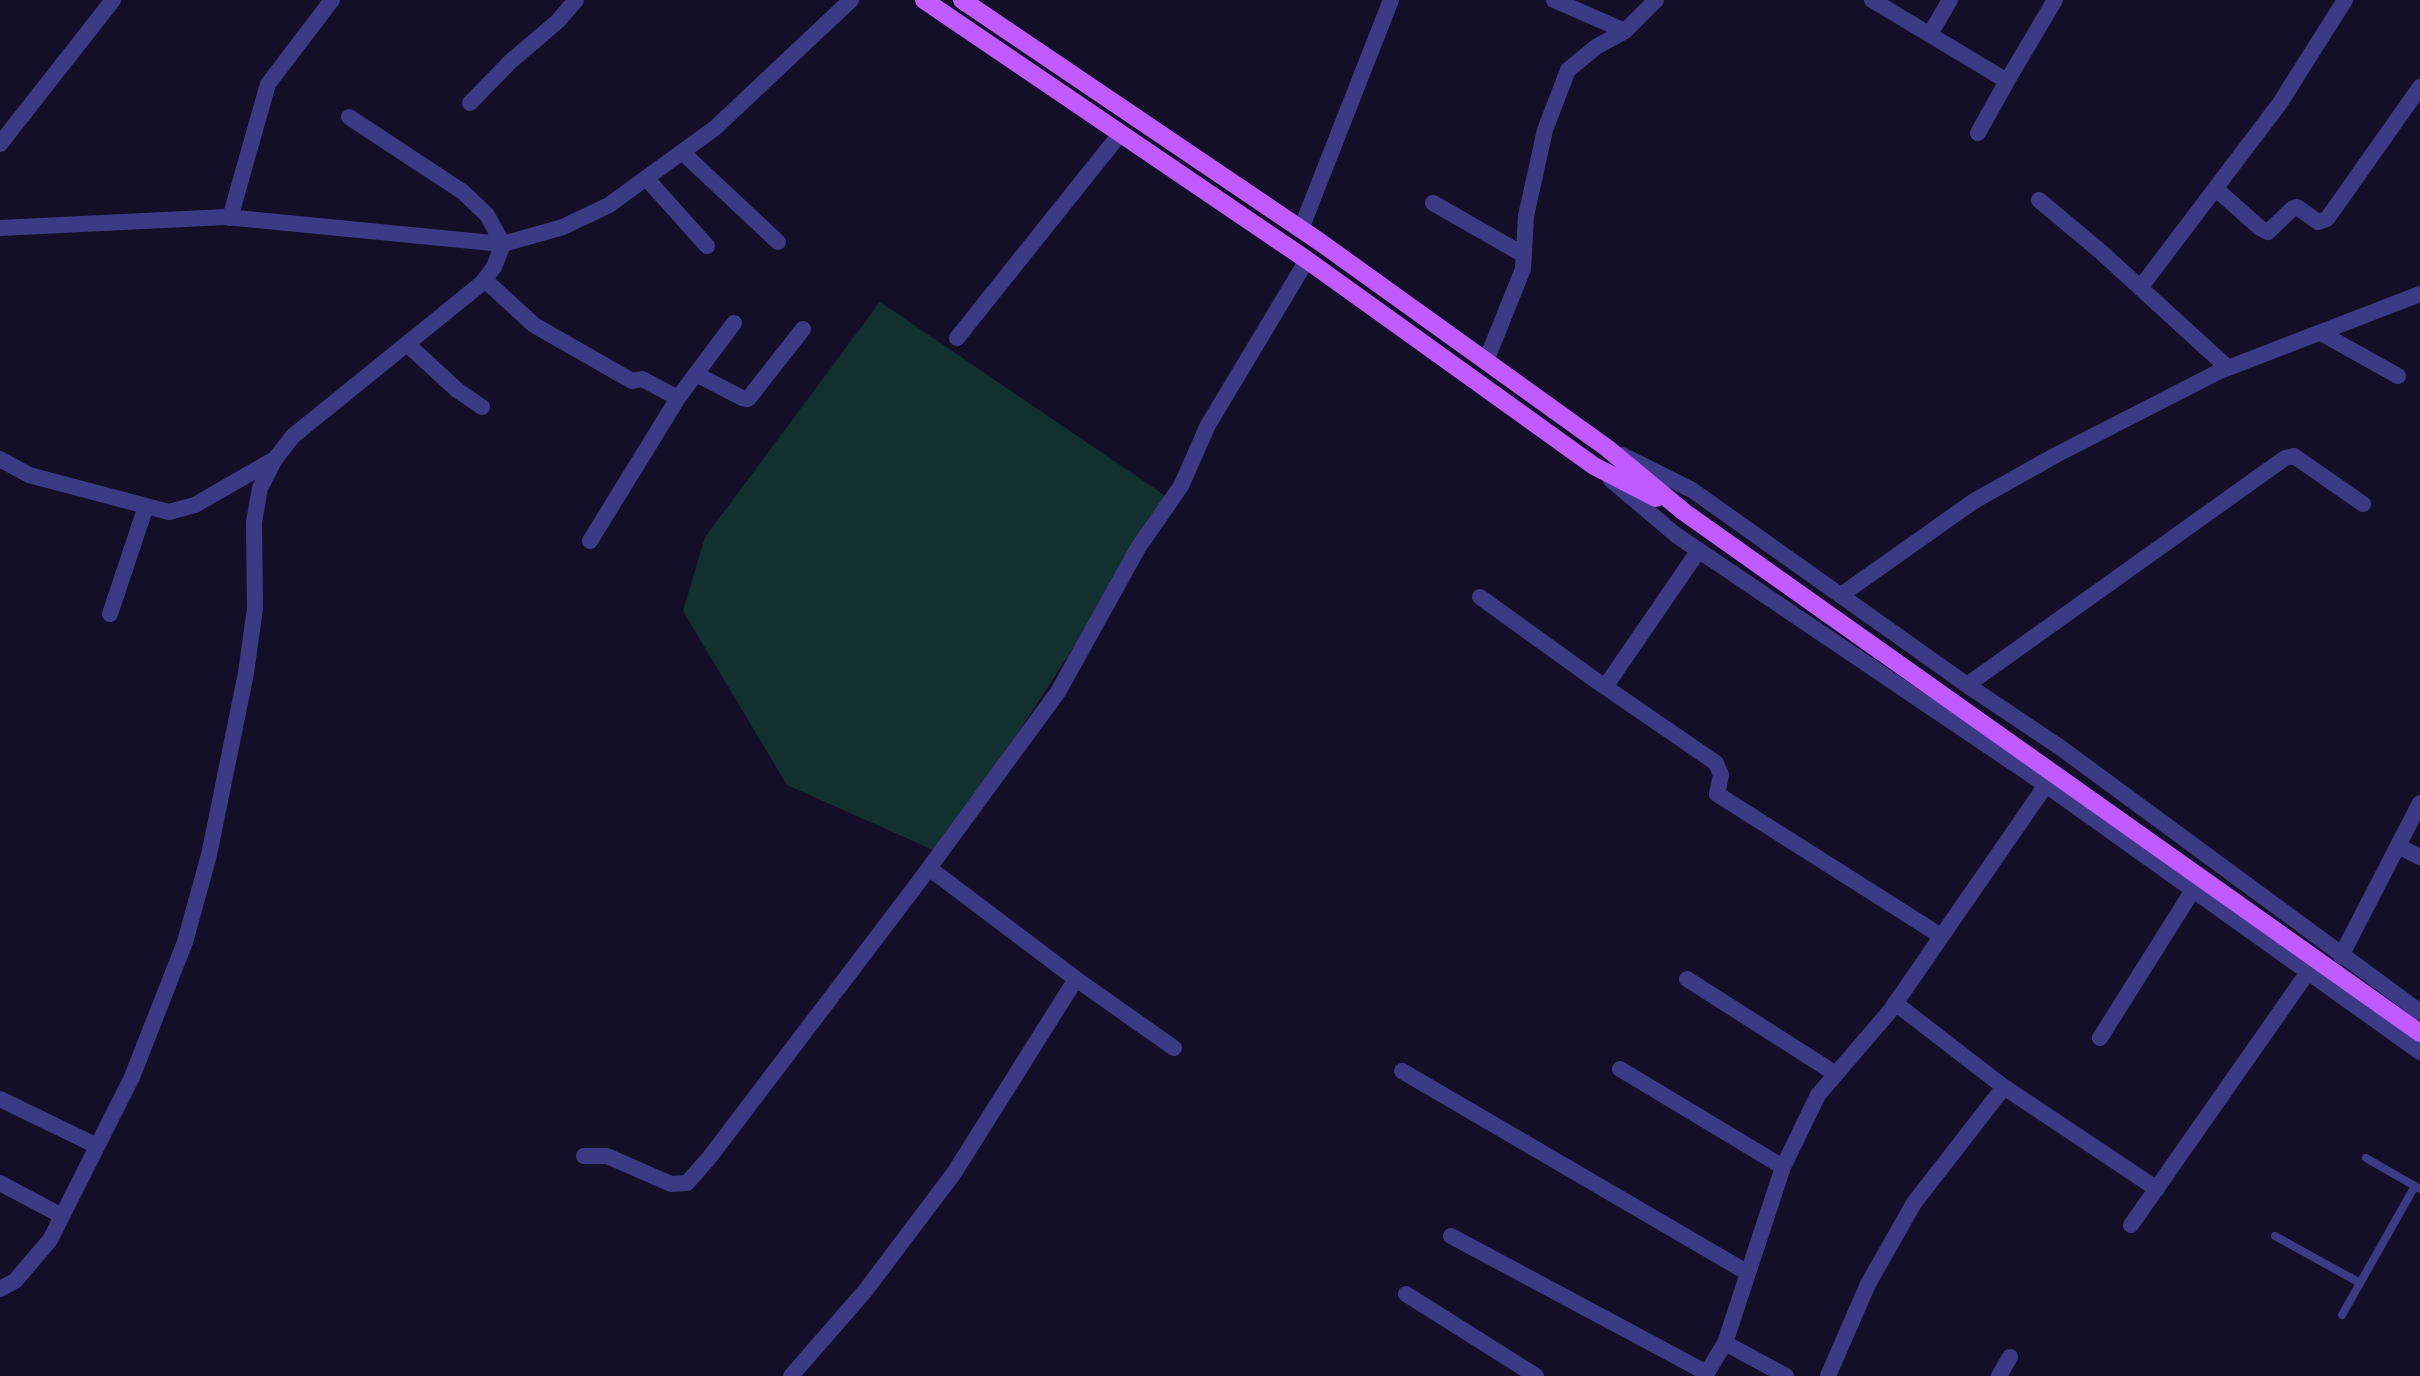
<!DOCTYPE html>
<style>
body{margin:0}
canvas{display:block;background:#130f26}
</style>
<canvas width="2420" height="1376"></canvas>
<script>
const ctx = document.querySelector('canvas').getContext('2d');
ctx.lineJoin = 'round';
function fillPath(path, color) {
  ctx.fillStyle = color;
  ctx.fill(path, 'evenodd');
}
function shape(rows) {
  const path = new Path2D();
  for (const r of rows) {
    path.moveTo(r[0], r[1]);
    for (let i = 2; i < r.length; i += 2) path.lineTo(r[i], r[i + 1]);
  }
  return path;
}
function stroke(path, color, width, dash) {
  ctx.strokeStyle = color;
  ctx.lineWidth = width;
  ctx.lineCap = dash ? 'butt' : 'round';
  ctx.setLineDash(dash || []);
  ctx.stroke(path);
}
const green = shape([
 [880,302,1170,499,940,853,787,785,683,611,705,537]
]);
const lane = shape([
 [2366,1158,2420,1189],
 [2275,1236,2360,1283],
 [2342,1315,2415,1186]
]);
const street = shape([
 [1554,0,1625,31],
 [1872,0,2007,81,2055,0],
 [1930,34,1950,0],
 [470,103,510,62,558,21,576,0],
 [1978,133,2007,81],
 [0,144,113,0],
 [682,152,778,242],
 [646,178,707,246],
 [2216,189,2260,228,2268,232,2292,209,2297,207,2318,222,2327,219,2420,87],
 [2039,200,2100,251,2228,368],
 [1433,203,1524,255],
 [230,218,268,84,332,0],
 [0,228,226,217,503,244,563,227,609,205,715,128,851,0],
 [1301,229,1391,0],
 [485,280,534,325,632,381,642,379,678,398],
 [2140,288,2280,103,2345,0],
 [2321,333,2398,376],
 [957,338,1120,134],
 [407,344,457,390,482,407],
 [1486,361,1523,269,1526,216,1545,130,1568,70,1596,47,1625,31,1656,0],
 [696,374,742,398,748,399,803,329],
 [1622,455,1692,490,1967,685,2061,748,2420,1012],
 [0,459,29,475,169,512,195,505,273,460],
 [1611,480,1676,535,2046,785,2420,1052],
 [590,541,678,398,734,323],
 [1841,595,1974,501,2056,455,2220,371,2420,294],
 [1480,597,1598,682,1716,763,1721,775,1717,794,1941,936],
 [110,614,146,506],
 [1967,685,2285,458,2294,456,2363,504],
 [1605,687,1699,550],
 [2398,846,2420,857],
 [929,868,1076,979,1174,1048],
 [2341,956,2420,803],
 [1687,979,1836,1074],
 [1895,1003,2004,1087,2157,1189],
 [2100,1038,2193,890],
 [1620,1069,1783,1167],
 [1402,1071,1748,1273],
 [0,1099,97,1146],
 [584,1156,607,1156,671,1184,687,1183,709,1158,921,879,1058,692,1138,548,1181,486,1208,425,1307,260],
 [0,1183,62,1216],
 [2131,1225,2308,972],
 [1451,1236,1707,1373],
 [0,1289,15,1281,50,1240,132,1077,185,942,209,855,246,673,255,608,254,522,260,488,275,459,293,436,482,283,494,267,503,244,487,215,463,192,349,117],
 [1406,1294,1536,1376],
 [1725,1343,1786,1376],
 [791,1376,865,1291,954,1173,1076,979],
 [1705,1376,1725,1343,1783,1167,1818,1095,1890,1011,2046,785],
 [1828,1376,1868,1284,1914,1203,2004,1087],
 [1999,1376,2010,1357]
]);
const primary = shape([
 [924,0,1307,260,1594,466,1656,498],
 [962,0,1320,242,1607,448,1684,512,2420,1033]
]);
fillPath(green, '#12302f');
stroke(lane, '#3d3a85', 8);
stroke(street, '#3d3a85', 16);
stroke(primary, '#c25bff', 18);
</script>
